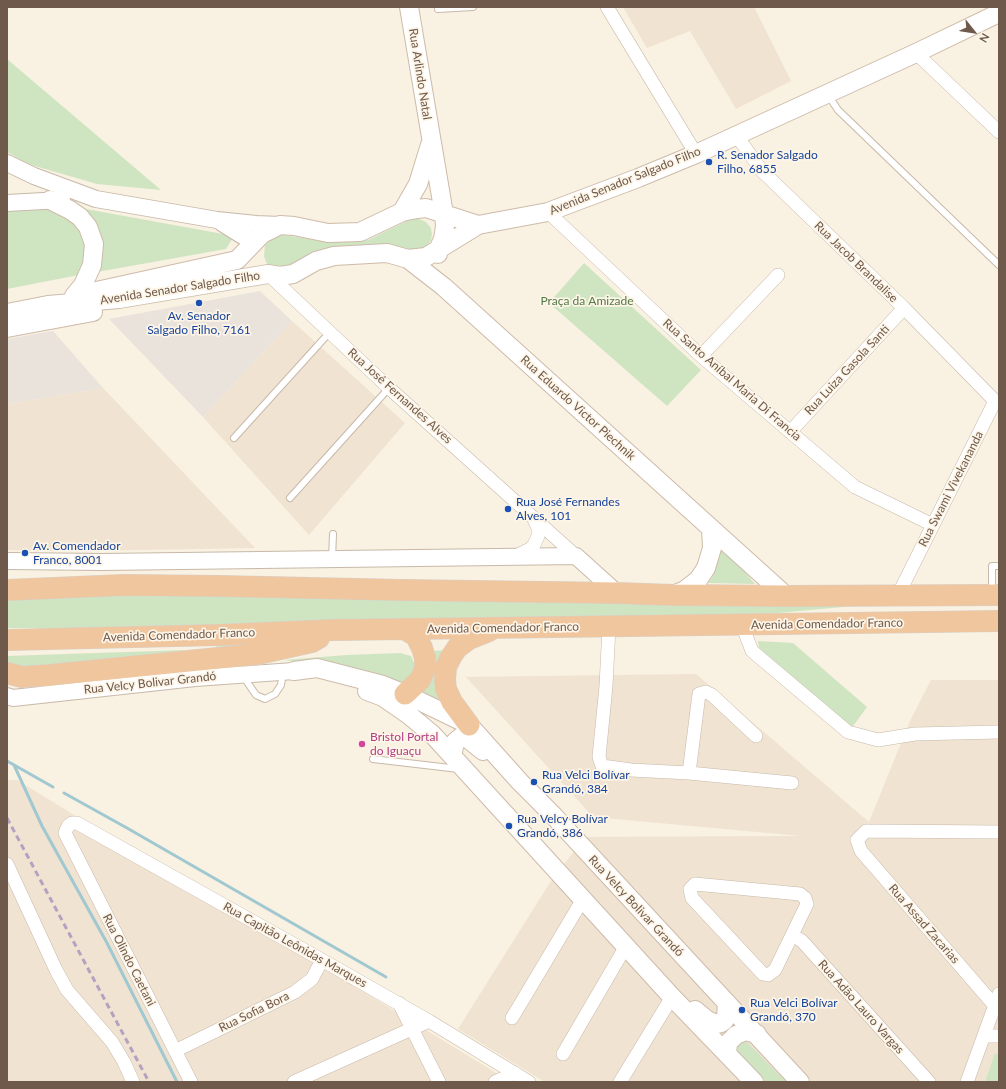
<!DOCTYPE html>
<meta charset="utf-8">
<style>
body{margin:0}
#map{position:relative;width:1006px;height:1089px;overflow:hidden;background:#f9f1e1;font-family:Lato,sans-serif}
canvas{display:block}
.frame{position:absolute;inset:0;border:8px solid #6e594b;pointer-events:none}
.north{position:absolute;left:954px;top:12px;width:40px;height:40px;-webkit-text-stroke:3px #fdf5e7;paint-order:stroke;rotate:120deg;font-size:11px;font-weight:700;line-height:16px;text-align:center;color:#6e594b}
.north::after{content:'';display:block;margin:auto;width:14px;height:18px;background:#6e594b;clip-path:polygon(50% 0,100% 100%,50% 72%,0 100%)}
</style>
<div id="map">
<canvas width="1006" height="1089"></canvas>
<div class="frame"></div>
<div class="north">N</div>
</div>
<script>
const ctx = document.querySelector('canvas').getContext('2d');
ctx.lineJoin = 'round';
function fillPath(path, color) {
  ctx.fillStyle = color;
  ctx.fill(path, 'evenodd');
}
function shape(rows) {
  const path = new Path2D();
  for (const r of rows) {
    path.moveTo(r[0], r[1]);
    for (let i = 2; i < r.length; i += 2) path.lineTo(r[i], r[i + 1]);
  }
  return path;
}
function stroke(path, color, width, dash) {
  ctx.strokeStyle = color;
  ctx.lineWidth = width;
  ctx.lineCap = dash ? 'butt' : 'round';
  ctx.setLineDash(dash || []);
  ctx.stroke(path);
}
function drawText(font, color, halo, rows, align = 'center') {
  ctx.font = font + ' Lato,sans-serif';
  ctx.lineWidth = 3.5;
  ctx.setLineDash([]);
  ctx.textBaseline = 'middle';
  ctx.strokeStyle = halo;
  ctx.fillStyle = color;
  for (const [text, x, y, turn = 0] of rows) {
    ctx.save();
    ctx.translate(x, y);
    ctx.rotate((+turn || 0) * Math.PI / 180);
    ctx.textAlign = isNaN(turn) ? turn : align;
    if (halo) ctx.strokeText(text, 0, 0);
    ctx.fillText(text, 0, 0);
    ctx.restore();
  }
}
const residential = shape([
 [623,7,754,7,791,81,736,109,690,31,647,48],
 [292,321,405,423,309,535,203,417],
 [103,388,255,548,81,551,7,550,7,404],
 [696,674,869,822,910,721,931,680,999,680,999,1082,545,1082,458,1029,551,881,585,837,801,836,593,817,466,677],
 [7,780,17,780,511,1082,7,1082]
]);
const industrial = shape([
 [260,291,292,321,203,417,109,319],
 [53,331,103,388,7,404,7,339]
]);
const green = shape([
 [7,59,161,190,97,184,28,164,7,152],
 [47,206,76,222,87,245,87,261,79,275,7,289,7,208],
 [86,209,234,236,226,249,97,272,102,260,101,243],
 [413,218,419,219,426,222,431,228,432,235,431,240,426,248,287,269,270,268,266,262,264,256,265,245,275,236,284,235,328,242,350,242,368,240],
 [584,263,701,370,667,406,549,303],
 [719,542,728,552,755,584,708,583,713,576,717,563],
 [124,591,886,603,745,616,220,629,7,628,7,597],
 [277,641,279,645,7,672,7,656,216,649,217,643],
 [758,641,793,643,867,707,851,729,759,648],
 [451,650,449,707,413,695,429,651],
 [400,653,411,656,416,667,413,678,403,684,351,669,284,660,346,655],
 [742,1041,748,1043,786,1082,766,1082,738,1052,737,1046],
 [995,1053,999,1055,999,1082,985,1082]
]);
const stream = shape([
 [7,761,53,787],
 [14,765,42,826,107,943,177,1082],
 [64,793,127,828,386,977]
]);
const service = shape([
 [438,9,473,7],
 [828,95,838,110,999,265],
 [234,438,330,332],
 [290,498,389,388],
 [332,559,333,534],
 [992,591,992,566,999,566],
 [243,676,256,695,265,699,275,694,281,685,283,672],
 [373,759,459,769]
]);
const minor = shape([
 [607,7,696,154],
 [916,53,999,132],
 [736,135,762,171,904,308,995,401,898,595],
 [548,212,701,356,855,487,933,525],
 [268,274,389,388,576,556],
 [701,356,778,275],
 [790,432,904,308],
 [514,557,530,549,534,545,538,536,538,528,533,517],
 [742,625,752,651,848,732,878,740,915,734,999,732],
 [609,627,606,686,599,757,602,766,631,770,689,773,792,783],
 [689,773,699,694,706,692,712,695,756,736],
 [7,864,56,970,67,990,112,1042,124,1062,133,1082],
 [695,884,800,894,805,898,807,904,775,970,768,975,763,974,692,898,690,889,695,884],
 [792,935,802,941,929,1082],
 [399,1003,439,1082],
 [995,1006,861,851,857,840,866,831,999,832],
 [512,1018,583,899],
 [984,1036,999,1036],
 [175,1051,295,992,312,979,322,960],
 [563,1054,626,946],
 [191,1082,67,837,65,833,68,826,72,823,77,823,322,960,429,1021,529,1082],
 [294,1082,429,1021],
 [495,1082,515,1073],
 [620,1082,672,997],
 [967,1082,999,994]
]);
const tertiary = shape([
 [7,163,34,176,96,199,217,220,256,224,280,225],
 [7,203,62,200],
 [222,223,254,243],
 [7,561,102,562,576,556,617,593],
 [7,696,13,698,195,678,294,671]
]);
const secondary = shape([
 [409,7,444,214,445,226,443,239,438,250,438,254],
 [50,200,70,210,80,217,88,227,94,244,92,265,83,285,74,296],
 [402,212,418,184,430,145],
 [408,259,444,287,786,596],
 [92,292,237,260,262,234,280,225,294,226,328,233,360,232,402,212,417,209,426,208,478,225],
 [7,313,48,305,119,299,268,274,280,276,293,274,316,261,334,256,387,253,408,259,426,257,478,225,548,212,638,178,696,154,916,53,999,13],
 [7,328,93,312],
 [673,595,685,590,698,580,706,568,712,548,711,528],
 [294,671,317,668,383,685,405,694,469,725,520,782,552,814,800,1082],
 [367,691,383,697,409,715,433,735,672,997,754,1082],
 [452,756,455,742,461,737,468,739,483,751],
 [695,1010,707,1020,717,1024,721,1023,724,1021,726,1018,727,1003],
 [727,1054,728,1043,736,1035,746,1031,757,1034]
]);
const trunk = shape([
 [7,590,124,585,219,586,401,590,617,593,673,595,786,596,999,595],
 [7,640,217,635,333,630,999,621],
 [7,673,22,677,50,675,258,654,312,642,319,638],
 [405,694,420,680,425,669,425,658,422,648,416,636,406,630],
 [469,725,452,702,446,689,445,680,446,667,451,657,457,648,469,639,489,631]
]);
const rail = shape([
 [7,818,149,1082]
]);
const markers = [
 [709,162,4,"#1a4fb4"],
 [199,303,4,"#1a4fb4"],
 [508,509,4,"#1a4fb4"],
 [25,553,4,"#1a4fb4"],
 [362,744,4,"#d1479c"],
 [534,782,4,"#1a4fb4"],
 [509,826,4,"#1a4fb4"],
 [742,1010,4,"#1a4fb4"]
];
const streetNames = [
 ["Rua Arlindo Natal",420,74,81],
 ["Avenida Senador Salgado Filho",625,181,-22],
 ["Rua Jacob Brandalise",856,262,44],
 ["Avenida Senador Salgado Filho",180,288,-9],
 ["Rua Luiza Gasola Santi",847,370,-47],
 ["Rua Santo Aníbal Maria Di Francia",732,380,41],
 ["Rua José Fernandes Alves",400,396,42],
 ["Rua Eduardo Victor Piechnik",578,408,42],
 ["Rua Swami Vivekananda",951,489,-63],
 ["Avenida Comendador Franco",827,624,-1],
 ["Avenida Comendador Franco",503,628,-1],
 ["Avenida Comendador Franco",179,635,-2],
 ["Rua Velcy Bolivar Grandó",150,683,-6],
 ["Rua Velcy Bolivar Grandó",636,906,47],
 ["Rua Assad Zacarias",924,924,49],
 ["Rua Capitão Leônidas Marques",295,945,29],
 ["Rua Olindo Caetani",129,960,63],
 ["Rua Adão Lauro Vargas",861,1007,48],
 ["Rua Sofia Bora",254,1012,-26]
];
const transitNames = [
 ["R. Senador Salgado",717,155],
 ["Filho, 6855",717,169],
 ["Av. Senador",199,316,"center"],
 ["Salgado Filho, 7161",199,330,"center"],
 ["Rua José Fernandes",516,502],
 ["Alves, 101",516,516],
 ["Av. Comendador",33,546],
 ["Franco, 8001",33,560],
 ["Rua Velci Bolívar",542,775],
 ["Grandó, 384",542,789],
 ["Rua Velcy Bolívar",517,819],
 ["Grandó, 386",517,833],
 ["Rua Velci Bolívar",750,1003],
 ["Grandó, 370",750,1017]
];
const parkNames = [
 ["Praça da Amizade",587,301]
];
const hotelNames = [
 ["Bristol Portal",370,737],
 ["do Iguaçu",370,751]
];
fillPath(residential, '#f0e3d1');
fillPath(industrial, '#e9e3dc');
fillPath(green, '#cfe5c2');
stroke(stream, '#a0c8d1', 3);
stroke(service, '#c8b9aa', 8);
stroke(minor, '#c8b9aa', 14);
stroke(tertiary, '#c8b9aa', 18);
stroke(secondary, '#cebbaa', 20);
stroke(trunk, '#d6d1cd', 22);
stroke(service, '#fff', 6);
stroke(minor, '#fff', 13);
stroke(tertiary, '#fff', 16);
stroke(secondary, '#fff', 18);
stroke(trunk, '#f0c69e', 21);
stroke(rail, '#b4a2c1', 3, [6, 4]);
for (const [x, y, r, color] of markers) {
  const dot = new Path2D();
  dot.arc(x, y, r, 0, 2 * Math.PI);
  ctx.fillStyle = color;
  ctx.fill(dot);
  stroke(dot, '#fdf5e7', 1.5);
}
drawText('12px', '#6e594b', '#fdf5e7', streetNames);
drawText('12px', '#164399', '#fdf5e7', transitNames, 'left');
drawText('12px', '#547947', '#fdf5e7', parkNames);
drawText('12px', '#b23c85', '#fdf5e7', hotelNames, 'left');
</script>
